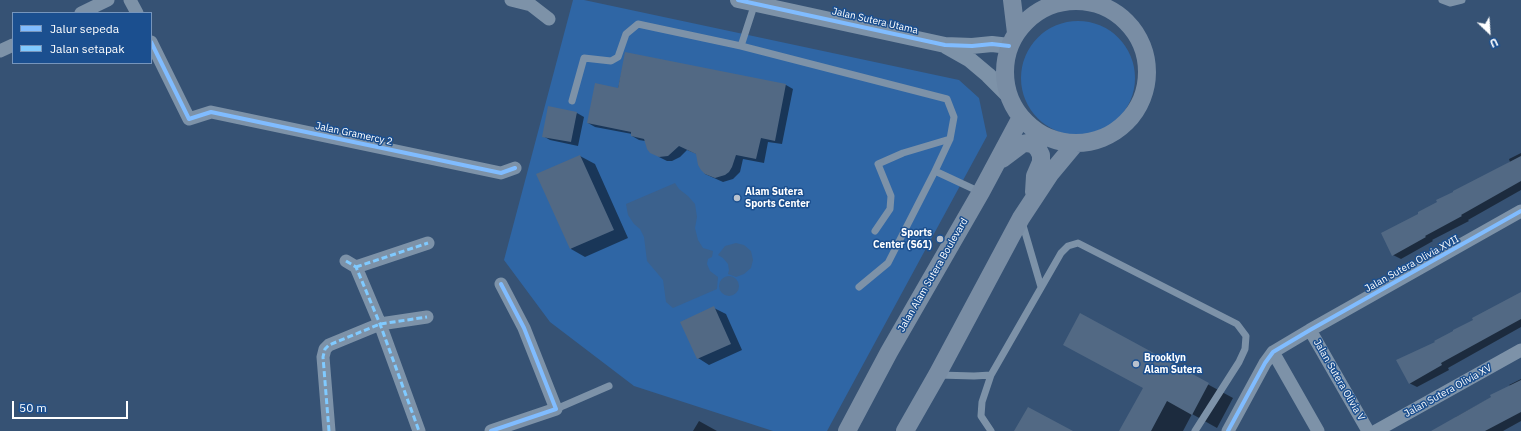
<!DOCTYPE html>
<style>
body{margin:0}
#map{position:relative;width:1521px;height:431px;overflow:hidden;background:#365274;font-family:"IBM Plex Sans",sans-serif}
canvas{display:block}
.legend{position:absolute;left:12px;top:12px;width:140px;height:52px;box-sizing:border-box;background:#1b4f8f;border:1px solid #7695bc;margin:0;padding:5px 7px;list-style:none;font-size:12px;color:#fff}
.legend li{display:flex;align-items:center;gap:8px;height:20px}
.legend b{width:20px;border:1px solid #7695bc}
.north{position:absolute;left:1469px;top:12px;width:40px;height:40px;-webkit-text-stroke:3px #1b4f8f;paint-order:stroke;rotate:155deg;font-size:11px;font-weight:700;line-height:16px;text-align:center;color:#fff}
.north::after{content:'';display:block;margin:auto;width:14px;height:18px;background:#fff;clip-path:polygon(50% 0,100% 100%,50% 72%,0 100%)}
.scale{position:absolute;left:12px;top:401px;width:116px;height:18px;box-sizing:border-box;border:2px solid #fff;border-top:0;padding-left:5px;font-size:12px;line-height:14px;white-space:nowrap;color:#fff;-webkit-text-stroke:3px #1b4f8f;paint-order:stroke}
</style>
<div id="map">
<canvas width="1521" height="431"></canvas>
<ul class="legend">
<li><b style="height:5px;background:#80bcff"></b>Jalur sepeda</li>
<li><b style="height:5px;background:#80caff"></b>Jalan setapak</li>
</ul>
<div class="north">U</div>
<div class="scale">50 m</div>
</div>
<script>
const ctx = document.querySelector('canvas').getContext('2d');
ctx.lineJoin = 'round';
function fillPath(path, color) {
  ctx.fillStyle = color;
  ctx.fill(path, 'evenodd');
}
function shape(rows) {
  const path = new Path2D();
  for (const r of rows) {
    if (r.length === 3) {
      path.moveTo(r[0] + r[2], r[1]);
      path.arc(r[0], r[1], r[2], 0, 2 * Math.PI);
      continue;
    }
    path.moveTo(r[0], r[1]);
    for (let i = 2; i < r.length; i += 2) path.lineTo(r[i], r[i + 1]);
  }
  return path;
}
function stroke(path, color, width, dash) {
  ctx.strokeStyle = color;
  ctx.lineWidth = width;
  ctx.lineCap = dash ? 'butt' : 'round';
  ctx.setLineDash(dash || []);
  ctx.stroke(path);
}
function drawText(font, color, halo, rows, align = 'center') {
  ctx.font = font + ' "IBM Plex Sans",sans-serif';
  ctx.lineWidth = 3;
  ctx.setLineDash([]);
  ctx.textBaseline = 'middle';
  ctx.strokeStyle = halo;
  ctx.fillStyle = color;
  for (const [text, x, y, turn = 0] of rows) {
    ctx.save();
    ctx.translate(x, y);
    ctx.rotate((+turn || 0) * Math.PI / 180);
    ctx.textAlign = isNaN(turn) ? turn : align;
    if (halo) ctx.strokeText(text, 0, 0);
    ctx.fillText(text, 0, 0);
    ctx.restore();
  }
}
const green = shape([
 [573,0,584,0,959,80,979,98,987,136,827,431,773,431,634,386,550,322,504,260],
 [1078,78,57]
]);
const water = shape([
 [675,183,679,189,688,196,695,204,697,217,695,228,698,240,703,248,713,251,712,257,708,259,707,264,710,271,718,277,717,289,673,308,666,302,663,280,647,261,644,237,640,229,634,224,628,215,626,204],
 [736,243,744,245,751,251,753,260,751,268,744,274,736,277,728,274,729,270,728,264,723,258,718,255,725,246],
 [729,286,10]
]);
const shadow = shape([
 [626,53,786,85,793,89,782,144,768,142,764,163,743,159,740,172,733,179,723,182,705,174,697,154,687,150,680,157,672,161,667,161,659,157,645,141,639,140,632,136,632,134,595,127,588,123,618,89],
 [577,113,584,117,578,146,550,140,543,136],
 [1521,153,1521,190,1468,220,1469,221,1432,240,1433,241,1401,259,1393,255,1420,214,1510,162,1509,159],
 [580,156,595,164,628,238,585,257,571,249],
 [1521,293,1521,327,1448,368,1449,370,1417,387,1409,383,1436,342],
 [714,308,726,314,742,350,709,365,698,358],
 [1080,315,1233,398,1217,428,1192,414,1183,431,1121,431,1144,388],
 [1521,379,1521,421,1503,431,1440,431,1457,419,1456,417,1492,397,1510,386,1509,385],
 [699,421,717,431,693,431]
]);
const building = shape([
 [625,52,786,84,775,141,761,138,756,159,736,155,732,167,729,172,725,175,715,178,705,174,701,170,698,165,696,154,679,146,668,156,659,157,650,153,647,149,644,139,631,136,631,132,587,123,595,83,618,88],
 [548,106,577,112,571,142,542,137],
 [580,155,614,230,570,249,536,174],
 [1521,156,1521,181,1461,215,1462,216,1425,236,1426,237,1392,256,1381,233,1418,214,1418,212,1437,202,1436,200,1453,192,1453,191],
 [1521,292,1521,319,1441,363,1442,365,1409,384,1396,360,1435,342,1434,341,1453,331,1453,330,1473,320,1472,318],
 [714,306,731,344,697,359,680,322],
 [1080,313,1209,383,1192,415,1167,401,1151,431,1119,431,1143,388,1063,345],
 [1521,380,1521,412,1485,431,1431,431,1491,397,1490,395],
 [1028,407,1073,431,1014,431]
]);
const service = shape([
 [1442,0,1450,3,1462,0],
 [741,46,755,3],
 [572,101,584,58,611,61,618,57,626,34,638,24,741,46,947,99,954,117,950,139,935,171,888,263,859,287],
 [935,171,980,192],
 [1022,222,1041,287],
 [875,231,890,209,891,196,878,164,903,153,950,139],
 [939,375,974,376,991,375,1061,253,1068,246,1078,243,1237,324,1246,336,1245,349,1239,362,1195,431],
 [556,409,609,386],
 [991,431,981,416,982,402,991,375]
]);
const minor = shape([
 [130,0,137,13],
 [511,0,531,5,549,19],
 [81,13,108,0],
 [151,42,189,119,211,112,501,173,515,168],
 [0,51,13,45],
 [346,261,356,267,380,324,419,431],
 [356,267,428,243],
 [1310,330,1368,431],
 [1273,352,1318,431],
 [329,431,323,357,325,349,329,345,380,324,427,317],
 [491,431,556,409,524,328,501,284],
 [1228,431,1265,363,1273,352,1310,330,1521,211],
 [1376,431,1521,350]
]);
const tertiary = shape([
 [738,0,945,45,972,46,992,44,1009,46],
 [946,46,969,59,988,75,1006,93]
]);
const secondary = shape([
 [1012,0,1016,33],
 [1076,72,71],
 [1002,159,1022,144,1027,143,1033,144,1038,149,1041,155,1041,162,1035,176,1034,192],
 [847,431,889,352,981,192,1020,119],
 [905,431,937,375,1021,218,1050,174,1075,144]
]);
const quiet = shape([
 [346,261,356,267,380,324,419,431],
 [356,267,428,243],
 [329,431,323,357,325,349,329,345,380,324,427,317]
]);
const cycleway = shape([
 [738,0,945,45,972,46,992,44,1009,46],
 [151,42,189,119,211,112,501,173,515,168],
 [491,431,556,409,524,328,501,284],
 [1228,431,1265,363,1273,352,1310,330,1521,211]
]);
const markers = [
 [737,198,4,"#b9c2ce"],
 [940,239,4,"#b9c2ce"],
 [1136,364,4,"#b9c2ce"]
];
const streetNames = [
 ["Jalan Sutera Utama",875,21,13],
 ["Jalan Gramercy 2",354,134,12],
 ["Jalan Sutera Olivia XVII",1412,264,-29],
 ["Jalan Alam Sutera Boulevard",933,275,-60],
 ["Jalan Sutera Olivia V",1339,380,60],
 ["Jalan Sutera Olivia XV",1448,391,-29]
];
const poiNames = [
 ["Alam Sutera",745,192],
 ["Sports Center",745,204],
 ["Sports",932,233,"right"],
 ["Center (S61)",932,245,"right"],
 ["Brooklyn",1144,358],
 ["Alam Sutera",1144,370]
];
fillPath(green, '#2f66a5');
fillPath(water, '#3b618d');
fillPath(shadow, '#0007');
fillPath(building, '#526984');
stroke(service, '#7d92a8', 7);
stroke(minor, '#7d92a8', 13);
stroke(tertiary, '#7d92a8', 16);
stroke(secondary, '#798da4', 18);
stroke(quiet, '#80caff', 3, [6, 3]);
stroke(cycleway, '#80bcff', 4);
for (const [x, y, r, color] of markers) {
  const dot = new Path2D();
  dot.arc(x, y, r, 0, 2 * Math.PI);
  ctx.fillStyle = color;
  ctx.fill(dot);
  stroke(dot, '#1b4f8f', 1.5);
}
drawText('10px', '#fff', '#1b4f8f', streetNames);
drawText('bold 10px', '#fff', '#1b4f8f', poiNames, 'left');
</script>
